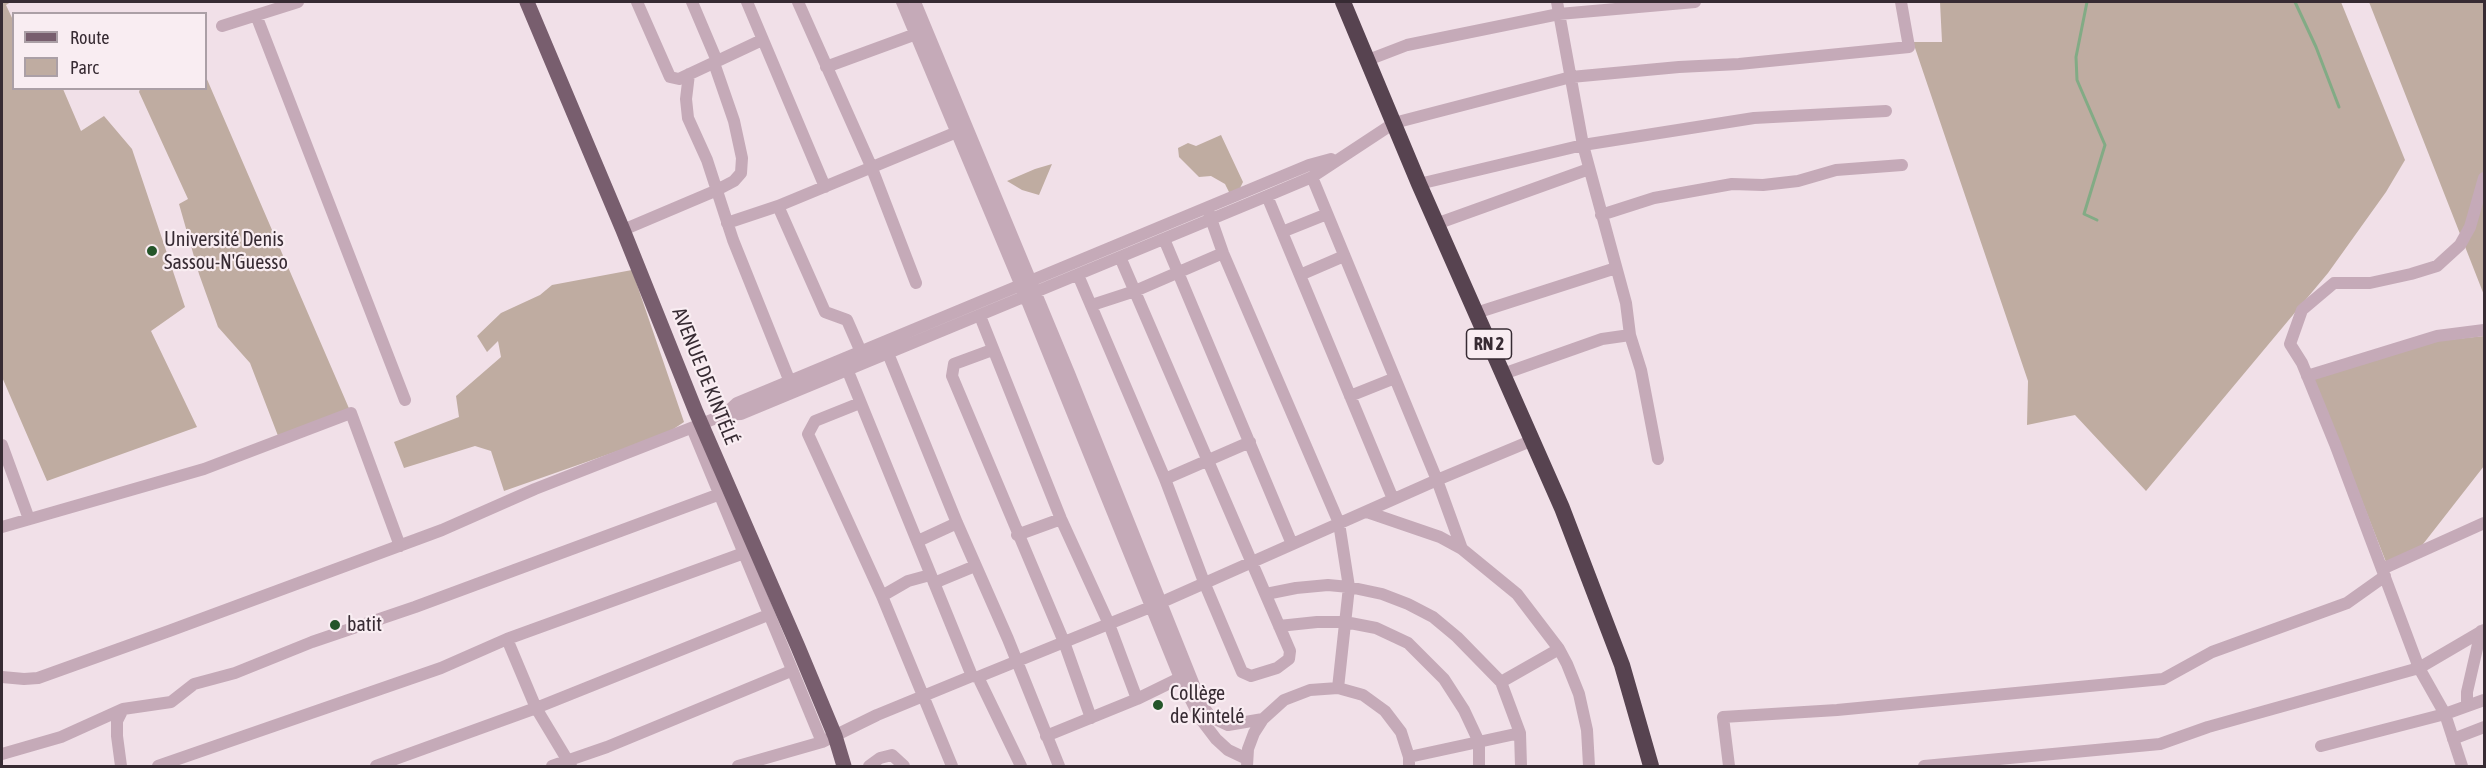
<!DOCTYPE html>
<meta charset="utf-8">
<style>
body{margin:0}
#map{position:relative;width:2486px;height:768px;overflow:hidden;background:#f1e0e8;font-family:"Asap Condensed",sans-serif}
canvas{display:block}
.frame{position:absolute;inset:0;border:3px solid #372b33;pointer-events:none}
.legend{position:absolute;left:12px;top:12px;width:195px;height:78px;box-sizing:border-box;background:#f9edf2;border:2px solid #ab9fa6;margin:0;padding:8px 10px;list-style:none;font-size:18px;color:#372b33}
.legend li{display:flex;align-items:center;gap:12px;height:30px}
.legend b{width:30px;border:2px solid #ab9fa6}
</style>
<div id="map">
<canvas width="2486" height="768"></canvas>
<div class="frame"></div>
<ul class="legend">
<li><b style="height:8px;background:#785e6e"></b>Route</li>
<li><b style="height:16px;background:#bfaca1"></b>Parc</li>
</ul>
</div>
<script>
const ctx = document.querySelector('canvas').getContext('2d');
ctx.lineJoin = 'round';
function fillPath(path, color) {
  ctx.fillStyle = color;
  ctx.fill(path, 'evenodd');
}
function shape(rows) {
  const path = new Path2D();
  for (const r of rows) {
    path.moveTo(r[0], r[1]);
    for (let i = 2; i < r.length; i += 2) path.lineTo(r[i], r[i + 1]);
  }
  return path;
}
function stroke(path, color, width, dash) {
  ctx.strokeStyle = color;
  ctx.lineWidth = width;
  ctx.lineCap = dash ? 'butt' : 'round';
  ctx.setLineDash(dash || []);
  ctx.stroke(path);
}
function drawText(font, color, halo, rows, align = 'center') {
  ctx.font = font + ' "Asap Condensed",sans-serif';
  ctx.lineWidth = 4.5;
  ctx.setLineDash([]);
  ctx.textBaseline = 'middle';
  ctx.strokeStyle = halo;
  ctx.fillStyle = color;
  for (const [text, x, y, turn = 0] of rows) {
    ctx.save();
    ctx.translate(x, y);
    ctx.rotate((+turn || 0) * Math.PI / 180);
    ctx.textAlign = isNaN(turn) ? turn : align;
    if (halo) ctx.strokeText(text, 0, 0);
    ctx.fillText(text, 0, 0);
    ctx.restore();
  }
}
const green = shape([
 [2,2,11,2,6,5,13,20,14,88,63,89,81,131,104,116,132,149,185,307,151,331,197,427,47,481,2,377],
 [1940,2,2341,2,2405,160,2386,192,2328,273,2146,491,2075,415,2027,425,2028,381,1913,42,1942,42],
 [2369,2,2484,2,2484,295],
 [206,77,351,413,280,441,250,363,218,327,199,274,179,204,188,199,139,92,140,89,206,88],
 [1221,135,1243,182,1237,194,1230,194,1225,184,1211,176,1199,177,1179,157,1178,148,1188,143,1196,146],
 [1052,164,1039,195,1022,190,1007,181,1035,169],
 [632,270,684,422,666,434,504,491,491,451,475,446,404,468,394,442,459,417,456,396,501,357,498,341,487,352,477,336,501,313,540,295,552,285],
 [2484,336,2484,466,2420,548,2386,562,2314,379,2437,341]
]);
const stream = shape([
 [2087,2,2076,57,2077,80,2105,145,2084,214,2097,220],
 [2295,2,2316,47,2339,107]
]);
const minor = shape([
 [637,2,670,77,679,79,762,40],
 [692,2,717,61],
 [747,2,825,187],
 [798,2,871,166,916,283],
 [902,2,1021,286,1180,678,1200,718,1216,739,1228,750,1247,759],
 [915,2,1069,373,1202,705,1211,717,1228,725,1263,719],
 [1557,2,1583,145,1626,303,1630,335,1641,370,1658,459],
 [256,15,405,400],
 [222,26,298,2],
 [1368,60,1407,45,1559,14,1695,2],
 [826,67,916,34],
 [689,74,686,99,688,118,707,160,733,240,790,382],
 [1312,177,1437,480,1462,549],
 [1419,184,1583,145,1754,118,1886,111],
 [1267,196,1393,499],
 [778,206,825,312,847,320,861,352],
 [1209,213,1223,253,1339,523,1349,587,1338,688],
 [1601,215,1654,198,1732,184,1763,185,1798,181,1836,170,1902,165],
 [727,223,778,206,957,132],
 [1436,224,1589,169],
 [623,230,715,191,734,181,741,173,742,158,734,121,714,63],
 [1282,232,1327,214],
 [1164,239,1292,544],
 [1078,275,1165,479,1204,582,1242,672,1251,676,1277,668,1289,659,1290,651,1120,257],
 [1300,275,1344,256],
 [1092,305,1135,291,1223,253],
 [1476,313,1616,268],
 [980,316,1061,519,1109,624,1137,699],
 [885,346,957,523,1008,639,1059,766],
 [992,350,954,364,952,376,1064,642,1091,718],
 [847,369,972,676],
 [1503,374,1602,339,1630,335],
 [2307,376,2437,336,2484,330],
 [1350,396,1395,378],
 [860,403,815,421,808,434,882,596,952,766],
 [724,415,737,403,1309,165,1331,159],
 [692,428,822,742],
 [2,445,29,519],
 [1165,479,1250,442],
 [1367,512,1440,537,1462,549,1517,594,1559,649,1567,664,1579,694,1587,730,1589,766],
 [2,527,204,469,351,413,400,546],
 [1017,535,1061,519],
 [918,541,957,523],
 [2382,569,2484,523],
 [934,583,975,566],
 [1266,594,1296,588,1328,585,1349,587,1382,594,1408,604,1433,617,1457,637,1501,682,1520,733,1521,766],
 [882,596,908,581,930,575],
 [1279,626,1317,622,1345,622,1376,628,1408,643,1444,679,1464,710,1479,742,1479,766],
 [507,639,536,708,571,766],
 [2,677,24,679,38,678,169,631,442,530,535,489,724,415,741,414,1267,196,1312,177,1394,123,1571,77,1679,67,1739,64,1909,47,1901,2],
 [978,677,1021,766],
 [1501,682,1559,649],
 [2467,706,2467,692,2481,631],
 [1046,736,1137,699,1180,678],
 [2453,739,2484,727],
 [2321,746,2445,714,2484,700],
 [2,754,61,737,123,709,171,702,194,684,235,673,312,642,415,607,720,494],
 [1409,757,1520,733],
 [121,766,117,736,117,721,123,709],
 [158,766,441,668,507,639,744,553],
 [376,766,536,708,768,615],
 [552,766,607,747,791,671],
 [738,766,822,742,877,715,972,676,978,677,1153,606,1437,480,1533,440],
 [869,766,880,758,892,755,904,766],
 [1247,766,1248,749,1254,733,1263,719,1284,700,1310,690,1338,688,1363,695,1385,711,1401,732,1409,757,1409,766],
 [1729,766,1723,717,1837,710,2163,679,2212,652,2347,603,2385,576],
 [1924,766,2160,744,2208,727,2419,668,2484,630],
 [2462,766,2445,714,2419,668,2335,444,2302,363,2290,344,2302,310,2334,283,2370,283,2411,274,2437,266,2460,245,2470,227,2484,178]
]);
const major = shape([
 [527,2,623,230,696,412,798,647,835,736,844,766]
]);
const highway = shape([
 [1343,2,1419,184,1562,508,1622,665,1651,766]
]);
const markers = [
 [152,251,6,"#245529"],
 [335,625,6,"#245529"],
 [1158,705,6,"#245529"]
];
const shields = [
 [1489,344,45]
];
const shieldNames = [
 ["RN 2",1489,344]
];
const poiNames = [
 ["Université Denis",164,240],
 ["Sassou-N'Guesso",164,263],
 ["batit",347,625],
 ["Collège",1170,694],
 ["de Kintelé",1170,717]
];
const streetNames = [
 ["AVENUE DE KINTÉLÉ",705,376,68]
];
fillPath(green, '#bfaca1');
stroke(stream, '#82ab85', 3);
stroke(minor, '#c5aab8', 12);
stroke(major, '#785e6e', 15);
stroke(highway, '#574350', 16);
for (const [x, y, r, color] of markers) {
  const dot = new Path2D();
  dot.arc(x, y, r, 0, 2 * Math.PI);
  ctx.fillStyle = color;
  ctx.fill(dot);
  stroke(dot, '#f9edf2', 2);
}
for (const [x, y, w] of shields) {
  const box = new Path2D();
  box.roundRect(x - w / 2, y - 15, w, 30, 4.5);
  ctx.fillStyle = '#f9edf2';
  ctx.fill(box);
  stroke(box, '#372b33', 1.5);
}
drawText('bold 18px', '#372b33', null, shieldNames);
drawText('20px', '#372b33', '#f9edf2', poiNames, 'left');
drawText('20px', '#372b33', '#f9edf2', streetNames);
</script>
